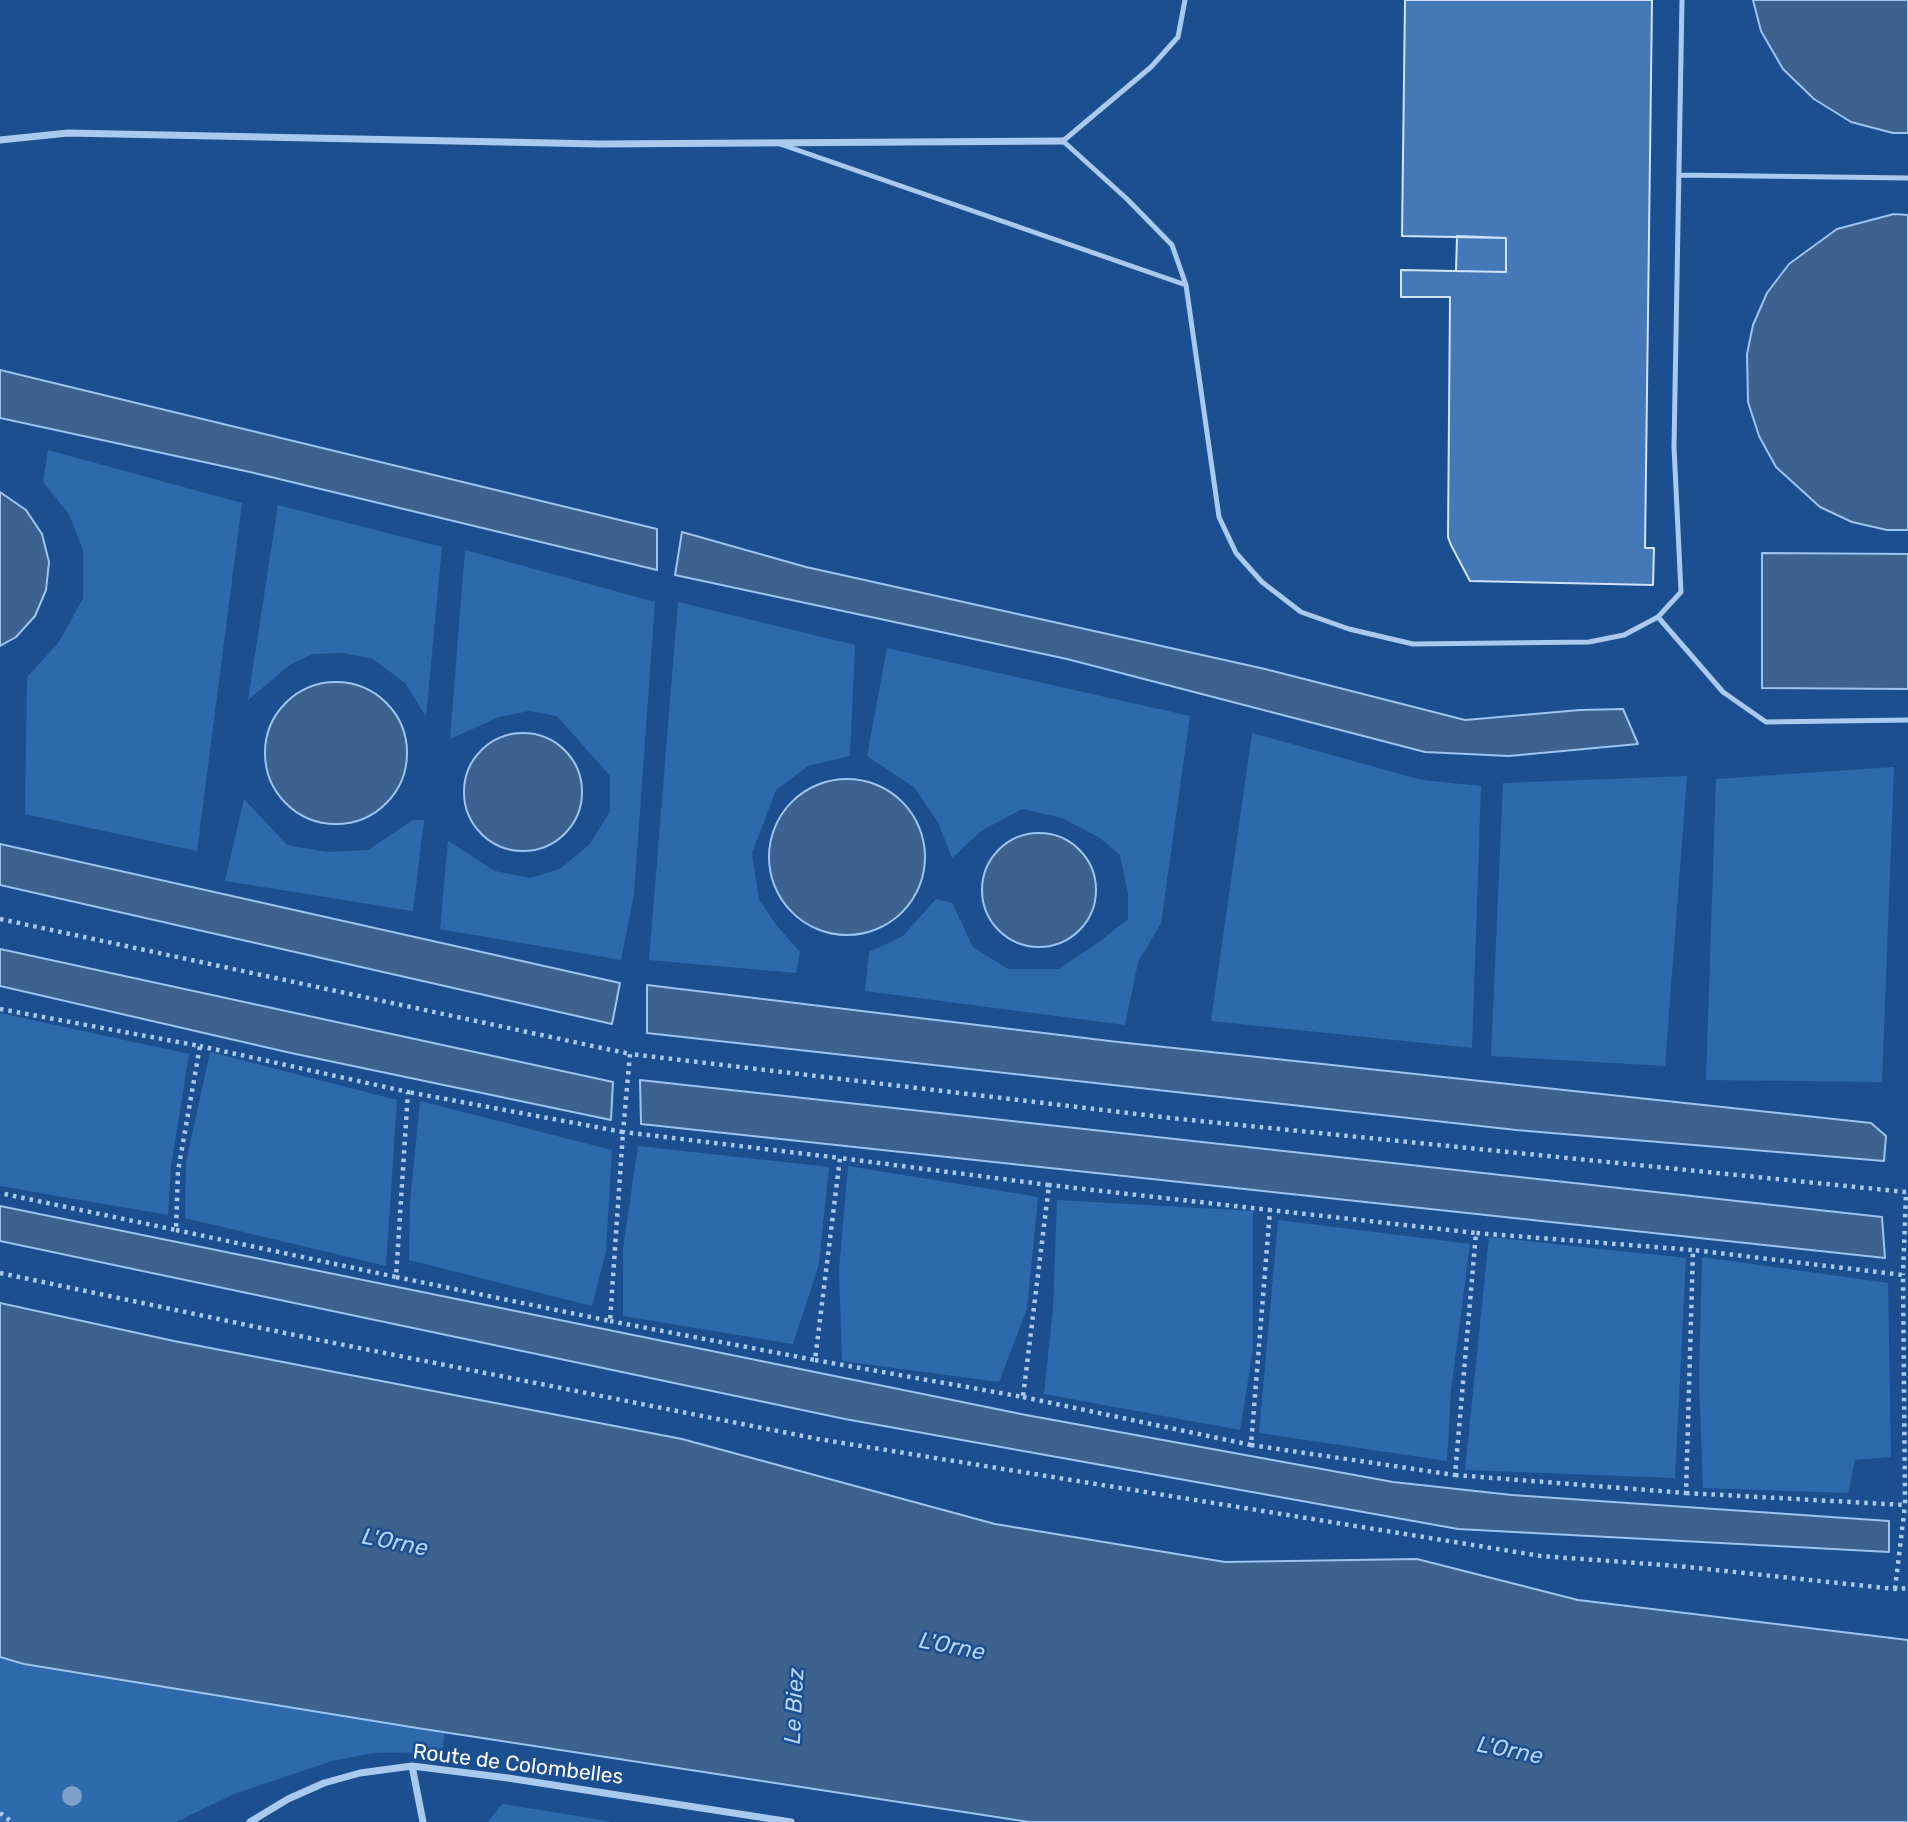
<!DOCTYPE html>
<style>
body{margin:0}
canvas{display:block;background:#1b4f8f}
</style>
<canvas width="1908" height="1822"></canvas>
<script>
const ctx = document.querySelector('canvas').getContext('2d');
ctx.lineJoin = 'round';
function fillPath(path, color) {
  ctx.fillStyle = color;
  ctx.fill(path, 'evenodd');
}
function shape(rows) {
  const path = new Path2D();
  for (const r of rows) {
    if (r.length === 3) {
      path.moveTo(r[0] + r[2], r[1]);
      path.arc(r[0], r[1], r[2], 0, 2 * Math.PI);
      continue;
    }
    path.moveTo(r[0], r[1]);
    for (let i = 2; i < r.length; i += 2) path.lineTo(r[i], r[i + 1]);
  }
  return path;
}
function stroke(path, color, width, dash) {
  ctx.strokeStyle = color;
  ctx.lineWidth = width;
  ctx.lineCap = dash ? 'butt' : 'round';
  ctx.setLineDash(dash || []);
  ctx.stroke(path);
}
function drawText(font, color, halo, rows, align = 'center') {
  ctx.font = font + ' Rubik,sans-serif';
  ctx.lineWidth = 5;
  ctx.setLineDash([]);
  ctx.textBaseline = 'middle';
  ctx.strokeStyle = halo;
  ctx.fillStyle = color;
  for (const [text, x, y, turn = 0] of rows) {
    ctx.save();
    ctx.translate(x, y);
    ctx.rotate((+turn || 0) * Math.PI / 180);
    ctx.textAlign = isNaN(turn) ? turn : align;
    if (halo) ctx.strokeText(text, 0, 0);
    ctx.fillText(text, 0, 0);
    ctx.restore();
  }
}
const green = shape([
 [48,450,242,503,197,851,25,814,27,677,59,642,83,598,83,550,69,514,43,482],
 [278,505,442,547,426,717,405,683,373,659,343,653,313,654,291,664,248,700],
 [465,550,655,602,634,894,621,960,440,929,448,841,495,871,530,878,560,869,590,844,610,811,610,776,557,716,529,711,499,717,450,739],
 [678,602,855,645,850,756,808,766,776,790,752,853,759,900,777,926,800,952,796,973,649,960],
 [887,648,1190,716,1161,923,1138,962,1125,1025,865,991,869,952,903,936,936,899,952,903,973,947,1008,969,1058,969,1095,945,1128,919,1128,893,1120,855,1100,838,1062,818,1022,809,981,831,952,858,938,822,914,787,867,756],
 [1252,733,1422,780,1481,786,1472,1048,1211,1021],
 [1894,767,1882,1082,1706,1080,1716,779],
 [1687,776,1665,1066,1491,1056,1503,783],
 [244,799,287,845,326,852,368,850,413,820,424,820,413,911,225,881],
 [0,1013,189,1054,171,1166,168,1215,0,1186],
 [210,1052,397,1100,386,1266,185,1218,186,1163],
 [420,1101,612,1150,606,1251,592,1306,409,1260,410,1203],
 [638,1146,829,1167,819,1264,793,1344,623,1316,623,1249],
 [848,1166,1038,1197,1027,1309,999,1382,842,1361,839,1270],
 [1057,1200,1253,1211,1253,1349,1240,1430,1044,1394,1053,1309],
 [1278,1220,1470,1244,1451,1391,1447,1461,1259,1433],
 [1489,1237,1686,1258,1675,1478,1465,1470],
 [1702,1257,1888,1283,1891,1457,1855,1460,1848,1493,1703,1488,1699,1382],
 [0,1657,24,1664,445,1732,442,1752,373,1753,332,1761,234,1794,176,1822,0,1822],
 [502,1804,584,1817,612,1822,488,1822]
]);
const water = shape([
 [1753,0,1908,0,1908,133,1893,133,1851,122,1814,99,1783,69,1761,31,1753,0],
 [1894,214,1908,215,1908,530,1887,530,1852,522,1820,507,1776,467,1759,436,1748,402,1747,354,1753,325,1767,293,1789,264,1837,229,1894,214],
 [0,370,657,529,657,570,250,472,0,418,0,370],
 [0,492,26,510,42,534,49,562,46,590,35,616,16,637,0,646,0,492],
 [682,532,806,567,1265,669,1465,720,1580,710,1623,709,1638,744,1509,756,1425,752,1067,659,675,575,682,532],
 [1762,553,1908,554,1908,689,1762,688,1762,553],
 [336,753,71],
 [523,792,59],
 [847,857,78],
 [1039,890,57],
 [0,844,620,983,612,1024,0,885,0,844],
 [0,949,613,1082,611,1120,291,1053,0,986,0,949],
 [647,985,1118,1042,1871,1123,1886,1136,1884,1161,1516,1130,647,1033,647,985],
 [640,1080,1882,1217,1885,1258,641,1124,640,1080],
 [0,1206,1026,1415,1393,1482,1512,1495,1889,1521,1889,1552,1458,1529,845,1419,0,1241,0,1206],
 [0,1303,174,1341,682,1439,995,1524,1225,1562,1417,1559,1578,1600,1908,1640,1908,1822,1029,1822,417,1728,24,1664,0,1657,0,1303]
]);
const building = shape([
 [1405,0,1652,0,1645,548,1654,548,1653,585,1470,581,1451,545,1448,537,1450,297,1401,297,1401,270,1506,272,1506,238,1402,236,1405,0],
 [1457,236,1506,238,1506,272,1456,271,1457,236]
]);
const path = shape([
 [0,919,630,1054],
 [0,1009,200,1046,178,1171,176,1230,0,1193],
 [176,1230,396,1277,408,1092,200,1046],
 [0,1273,304,1337,818,1439,1541,1556,1678,1566,1895,1589,1908,1588],
 [396,1277,610,1321,623,1132,408,1092],
 [610,1321,815,1360,840,1158,623,1132,630,1054,1170,1118,1906,1192,1903,1275],
 [815,1360,1023,1397,1049,1185,840,1158],
 [1023,1397,1251,1445,1270,1210,1049,1185],
 [1251,1445,1455,1475,1476,1233,1270,1210],
 [1455,1475,1686,1493,1693,1250,1476,1233],
 [1686,1493,1905,1505,1903,1275,1693,1250],
 [1895,1589,1905,1505],
 [0,1813,12,1822]
]);
const service = shape([
 [1185,0,1178,37,1151,67,1063,141,1127,199,1172,245,1186,285,1219,517,1236,553,1262,582,1301,612,1349,629,1413,644,1589,642,1624,635,1658,617,1681,592,1674,447,1682,0],
 [780,144,1186,285],
 [1679,175,1908,178],
 [1658,617,1723,692,1766,722,1908,720]
]);
const minor = shape([
 [0,140,68,133,599,144,1063,141],
 [412,1766,423,1822],
 [250,1822,288,1799,324,1783,360,1773,412,1766,508,1778,791,1822]
]);
const trees = [
 [72,1796]
];
const streetNames = [
 ["Route de Colombelles",518,1765,7]
];
const waterNames = [
 ["L'Orne",395,1543,11],
 ["L'Orne",952,1647,11],
 ["Le Biez",795,1706,-87],
 ["L'Orne",1510,1751,11]
];
fillPath(green, '#2e69ad');
fillPath(water, '#3c6290');
stroke(water, '#9cc4f0', 2);
fillPath(building, '#4478b7');
stroke(building, '#cfe3fa', 2);
stroke(path, '#a9c9ee', 4.5, [3.5, 5]);
stroke(service, '#a9c9ee', 5);
stroke(minor, '#a9c9ee', 7);
ctx.fillStyle = '#7ea0ca';
for (const [x, y] of trees) {
  ctx.beginPath();
  ctx.arc(x, y, 10, 0, 2 * Math.PI);
  ctx.fill();
}
drawText('21px', '#fff', '#1b4f8f', streetNames);
drawText('italic 23px', '#b5d3f5', '#1b4f8f', waterNames);
</script>
